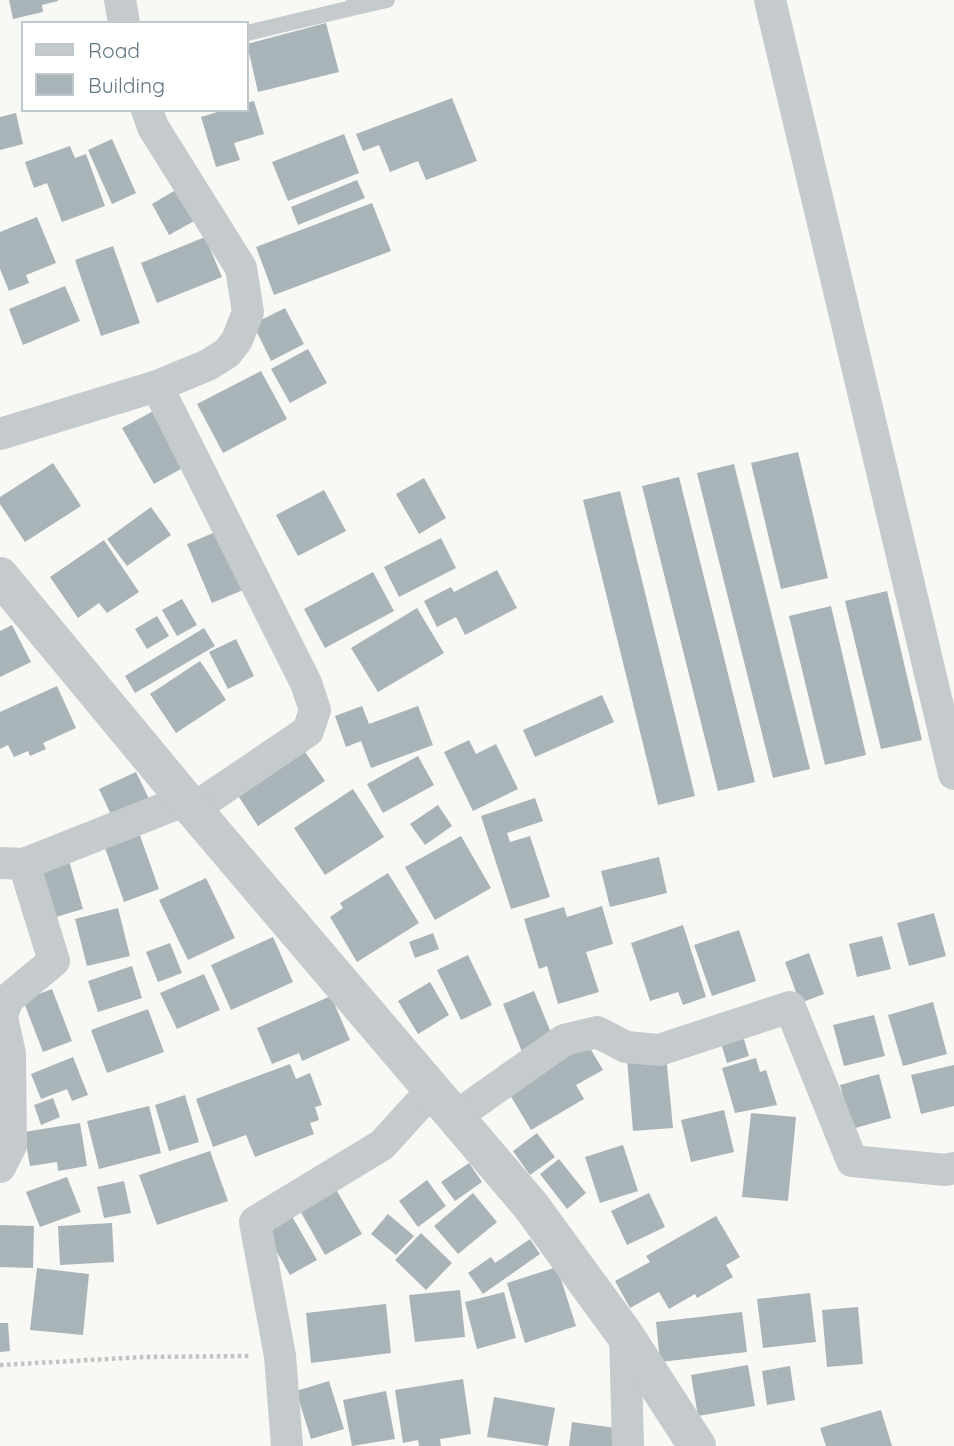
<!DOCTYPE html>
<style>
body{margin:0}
#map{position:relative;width:954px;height:1446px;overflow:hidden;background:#f8f8f5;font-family:Quicksand,sans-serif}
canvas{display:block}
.legend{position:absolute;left:21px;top:21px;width:228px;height:91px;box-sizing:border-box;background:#fff;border:2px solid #bfc9cd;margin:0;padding:9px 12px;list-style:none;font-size:21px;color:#607782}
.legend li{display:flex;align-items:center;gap:14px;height:35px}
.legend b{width:35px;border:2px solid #bfc9cd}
</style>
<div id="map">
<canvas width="954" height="1446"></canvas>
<ul class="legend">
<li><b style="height:9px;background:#c5cacd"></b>Road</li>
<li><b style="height:19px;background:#a9b4b9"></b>Building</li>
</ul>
</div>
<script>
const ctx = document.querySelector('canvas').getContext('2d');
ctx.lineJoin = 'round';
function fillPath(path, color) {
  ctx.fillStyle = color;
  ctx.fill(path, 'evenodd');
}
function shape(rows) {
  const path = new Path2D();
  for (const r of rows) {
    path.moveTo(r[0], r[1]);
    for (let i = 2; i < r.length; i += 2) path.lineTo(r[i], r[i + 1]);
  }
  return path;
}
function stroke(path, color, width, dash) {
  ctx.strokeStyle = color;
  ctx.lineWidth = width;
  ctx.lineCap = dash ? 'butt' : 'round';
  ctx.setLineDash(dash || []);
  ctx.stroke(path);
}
const building = shape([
 [9,0,58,0,58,1,42,5,43,12,13,19],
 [326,23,339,72,258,92,247,44],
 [452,98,477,161,426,180,418,161,390,172,379,145,363,151,356,134],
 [254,101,264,134,234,143,240,160,216,167,201,117,224,110,247,110,247,103],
 [16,113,23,144,0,150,0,117],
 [344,134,359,173,288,201,272,162],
 [112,139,136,193,112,204,88,150],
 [70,146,75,158,86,154,105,206,62,222,47,183,34,188,25,162],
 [357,180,365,198,298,225,291,207],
 [179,188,196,220,169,235,152,204],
 [372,203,391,251,274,295,256,247],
 [37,217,56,263,26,275,29,283,9,291,0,269,0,232],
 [205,237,222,277,157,303,141,263],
 [113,246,140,323,101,336,75,260],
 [65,286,80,321,23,345,9,309],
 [285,308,304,344,271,361,253,324],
 [308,349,327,383,290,403,271,369],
 [261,371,287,419,223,453,197,404],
 [157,409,188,465,154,484,122,428],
 [798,452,828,578,781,589,751,463],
 [53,463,81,506,25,542,0,504,0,497],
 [734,464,810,769,773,778,697,473],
 [679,477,755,782,718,791,642,486],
 [424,478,446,518,419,534,396,494],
 [324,490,346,531,298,556,276,515],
 [620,491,695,796,658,805,583,500],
 [151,507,171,535,127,566,107,539],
 [218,531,243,590,212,603,187,544],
 [441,538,456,568,399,597,384,567],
 [104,540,139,592,107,613,99,603,78,618,50,577],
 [497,570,517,608,465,635,456,617,437,627,424,601,451,587,454,592],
 [373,572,394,611,325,648,304,609],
 [887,591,922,740,881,749,845,601],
 [182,599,197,625,177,636,162,610],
 [831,606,866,755,825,765,789,616],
 [417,608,444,653,378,692,351,648],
 [157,616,169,636,147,649,135,629],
 [12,625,31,662,0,677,0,631],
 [204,628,215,646,135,693,125,676],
 [236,639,254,676,228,689,209,652],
 [200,661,226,700,176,733,150,694],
 [57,686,76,728,43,743,46,749,30,756,28,751,14,757,8,745,0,749,0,712],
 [602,695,614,722,535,757,523,730],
 [362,706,369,724,418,706,433,745,371,768,361,741,346,747,335,716],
 [469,740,476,754,496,744,518,789,473,811,444,752],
 [301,746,325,781,258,826,235,791],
 [418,756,434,785,383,813,367,784],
 [136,772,150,801,113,819,99,789],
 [353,789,384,837,325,875,294,828],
 [535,798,543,821,507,833,510,842,530,836,550,897,511,909,481,816],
 [438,805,452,826,425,845,410,824],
 [138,830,159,889,124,902,103,842],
 [461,836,491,888,435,920,405,867],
 [68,857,83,909,49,919,34,866],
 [659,857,667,893,610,907,601,871],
 [388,873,419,923,357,962,330,917,343,908,340,903],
 [206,878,235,938,188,960,159,900],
 [602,906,613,944,586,952,599,992,558,1004,547,966,539,969,524,919,564,907,567,917],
 [118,908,130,956,87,966,75,919],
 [934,913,946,956,909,966,897,923],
 [683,925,706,997,683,1005,678,992,650,1001,631,943],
 [739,930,756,981,712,996,694,945],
 [433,933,439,949,415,958,409,942],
 [882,936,891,969,857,977,849,944],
 [273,937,293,982,231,1010,211,965],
 [170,943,182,973,158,982,146,952],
 [809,953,824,994,800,1003,785,962],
 [468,955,492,1005,461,1020,437,970],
 [132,966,142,998,98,1012,88,981],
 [204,974,220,1010,177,1029,160,993],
 [430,982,449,1015,418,1034,398,1001],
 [52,989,72,1041,43,1052,23,1000],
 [534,991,554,1040,522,1052,503,1004],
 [331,996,350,1040,302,1061,299,1053,272,1064,257,1028],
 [933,1002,947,1054,903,1066,888,1015],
 [148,1009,164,1052,107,1073,91,1030],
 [874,1015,885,1056,844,1066,833,1025],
 [740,1026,749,1056,727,1063,718,1033],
 [584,1038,603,1070,576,1085,584,1099,531,1130,504,1085],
 [666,1055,673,1128,633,1131,627,1059],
 [73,1057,88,1095,72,1101,67,1089,41,1099,31,1074],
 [756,1058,760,1072,766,1070,777,1105,735,1113,722,1068],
 [290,1064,296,1079,310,1073,322,1105,315,1107,319,1120,310,1123,314,1134,255,1157,246,1135,213,1147,196,1099],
 [954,1065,954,1106,921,1114,911,1075],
 [879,1074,891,1118,852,1129,840,1085],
 [185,1095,199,1142,169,1151,155,1105],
 [53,1098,60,1117,41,1125,34,1105],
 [149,1106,161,1153,99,1169,87,1121],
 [724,1110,734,1152,691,1162,681,1120],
 [751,1113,796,1117,788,1201,742,1197],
 [80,1123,87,1166,58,1171,57,1162,30,1166,24,1132],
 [537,1133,555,1157,530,1175,513,1151],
 [623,1145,638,1191,600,1203,585,1157],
 [210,1151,228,1201,157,1225,139,1175],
 [559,1159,586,1193,567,1209,540,1174],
 [469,1163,482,1182,455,1201,441,1182],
 [67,1177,81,1212,40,1227,26,1192],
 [427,1180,446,1206,418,1227,399,1201],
 [124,1181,131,1213,104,1218,97,1187],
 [334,1186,362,1234,325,1255,298,1207],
 [473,1193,497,1222,458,1254,434,1226],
 [649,1193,665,1227,627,1245,611,1211],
 [290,1213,317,1260,290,1275,263,1228],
 [388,1214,414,1236,396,1255,371,1234],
 [716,1216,740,1257,726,1265,733,1277,697,1298,695,1294,669,1309,659,1292,630,1308,615,1281,650,1262,646,1256],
 [112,1223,114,1262,60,1265,58,1226],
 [0,1225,34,1226,33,1268,0,1267],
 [421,1233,452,1263,426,1290,395,1260],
 [530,1239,540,1254,483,1294,468,1273,491,1257,495,1263],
 [557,1267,576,1326,525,1343,507,1283],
 [37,1268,89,1274,83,1335,30,1330],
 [460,1290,465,1337,415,1342,409,1295],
 [504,1292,516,1338,477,1349,465,1302],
 [810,1293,816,1342,763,1348,757,1299],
 [386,1304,391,1353,311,1363,306,1313],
 [858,1307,863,1364,827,1367,822,1310],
 [742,1312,747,1352,660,1362,656,1322],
 [0,1323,8,1323,10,1351,0,1352],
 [748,1365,755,1406,698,1416,691,1375],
 [790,1366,795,1400,767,1405,762,1371],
 [463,1379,471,1434,440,1439,441,1446,419,1446,418,1440,403,1443,395,1390],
 [329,1381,344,1429,311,1439,296,1391],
 [386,1391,395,1439,352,1446,343,1400],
 [494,1397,555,1408,548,1446,487,1437],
 [881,1410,892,1446,826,1446,820,1428],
 [572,1422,616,1428,613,1446,569,1446]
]);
const path = shape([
 [0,1365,143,1357,251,1356]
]);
const service = shape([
 [354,0,356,7,387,0],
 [247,33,356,7]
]);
const minor = shape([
 [120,0,124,23],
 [770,0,954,774],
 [157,386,306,683,315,710,308,731,193,809],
 [0,434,157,386,208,365,227,353,237,340,248,312,241,268,153,127,147,110],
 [0,863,24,864,186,800],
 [455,1117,564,1040,597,1032,626,1047,659,1050,790,1007,852,1161,946,1170,954,1168],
 [0,1167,11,1145,10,1054,2,1017,7,1000,54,961,24,864],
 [625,1335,628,1446],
 [287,1446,280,1356,255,1222,382,1145,432,1090]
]);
const tertiary = shape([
 [0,576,193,809,531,1206,625,1335,697,1446]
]);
fillPath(building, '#a9b4b9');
stroke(path, '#c0c3c5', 4.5, [3.5, 3.5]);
stroke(service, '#c5cacd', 16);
stroke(minor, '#c5cacd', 32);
stroke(tertiary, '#c5cacd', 38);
</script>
